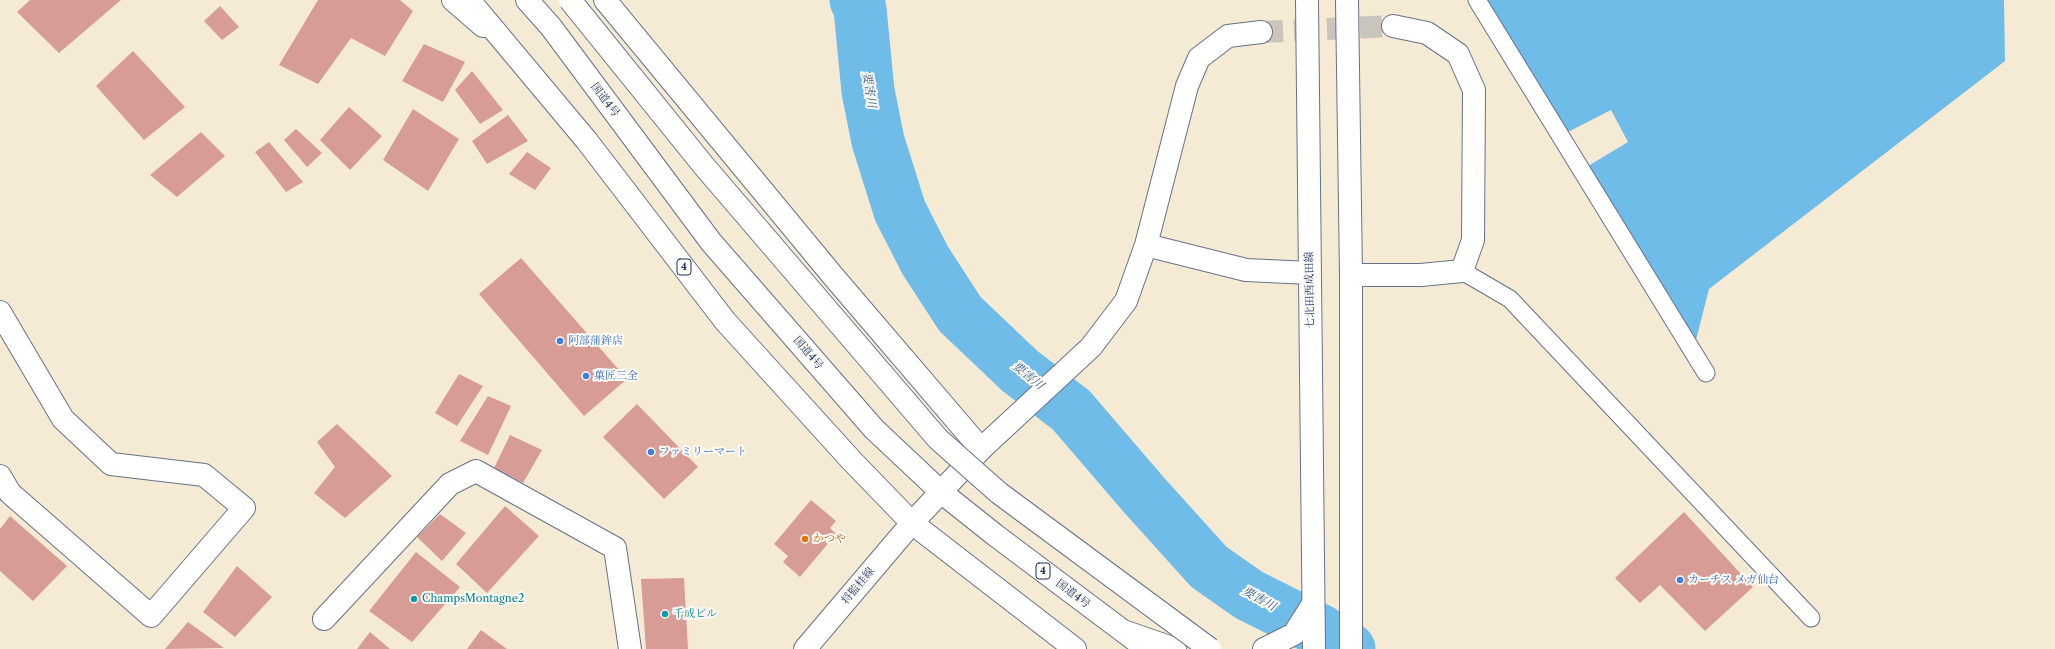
<!DOCTYPE html>
<meta charset="utf-8">
<style>
body{margin:0}
canvas{display:block;background:#f5ebd5}
</style>
<canvas width="2055" height="649"></canvas>
<script>
const ctx = document.querySelector('canvas').getContext('2d');
ctx.lineJoin = 'round';
function fillPath(path, color) {
  ctx.fillStyle = color;
  ctx.fill(path, 'evenodd');
}
function shape(rows) {
  const path = new Path2D();
  for (const r of rows) {
    path.moveTo(r[0], r[1]);
    for (let i = 2; i < r.length; i += 2) path.lineTo(r[i], r[i + 1]);
  }
  return path;
}
function stroke(path, color, width, dash) {
  ctx.strokeStyle = color;
  ctx.lineWidth = width;
  ctx.lineCap = dash ? 'butt' : 'round';
  ctx.setLineDash(dash || []);
  ctx.stroke(path);
}
function drawText(font, color, halo, rows, align = 'center') {
  ctx.font = font + ' "Libre Caslon Text","Noto Serif JP",serif';
  ctx.lineWidth = 4;
  ctx.setLineDash([]);
  ctx.textBaseline = 'middle';
  ctx.strokeStyle = halo;
  ctx.fillStyle = color;
  for (const [text, x, y, turn = 0] of rows) {
    ctx.save();
    ctx.translate(x, y);
    ctx.rotate((+turn || 0) * Math.PI / 180);
    ctx.textAlign = isNaN(turn) ? turn : align;
    if (halo) ctx.strokeText(text, 0, 0);
    ctx.fillText(text, 0, 0);
    ctx.restore();
  }
}
const water = shape([
 [1485,0,2004,0,2005,61,1709,289,1695,344,1588,166,1628,142,1611,110,1568,132]
]);
const river = shape([
 [856,0,860,9,868,91,878,141,900,211,925,260,960,314,1020,371,1071,410,1144,495,1209,567,1249,595,1321,631,1349,649]
]);
const building = shape([
 [30,0,121,0,59,53,17,12],
 [318,0,400,0,413,11,385,56,351,38,318,84,279,65],
 [220,6,239,27,222,40,204,21],
 [424,44,465,62,443,102,402,81],
 [133,51,185,107,144,140,96,86],
 [472,71,503,110,480,124,455,90],
 [349,107,382,136,350,170,320,140],
 [413,109,459,139,428,191,383,160],
 [508,115,528,141,487,164,472,141],
 [296,129,322,153,307,167,284,140],
 [201,132,225,156,177,197,150,175],
 [269,142,303,182,286,192,255,152],
 [527,152,551,168,535,190,509,174],
 [521,258,627,379,584,416,479,294],
 [459,374,483,386,457,426,435,413],
 [488,396,511,406,488,455,460,441],
 [637,404,698,467,664,499,603,437],
 [337,424,392,476,345,518,314,493,335,467,317,442],
 [510,435,542,450,523,483,494,468],
 [811,500,836,521,830,528,836,534,800,577,783,562,788,556,774,544],
 [505,506,539,536,487,593,456,564],
 [1684,512,1753,587,1705,631,1660,585,1640,603,1615,578],
 [440,514,466,533,442,561,417,537],
 [10,516,67,566,33,601,0,571,0,529],
 [416,552,460,587,412,642,369,611],
 [237,566,272,597,235,637,203,612],
 [684,578,688,649,646,649,641,579],
 [188,622,224,648,165,649],
 [481,630,507,649,467,649],
 [370,632,390,649,357,649]
]);
const secondaryTunnel = shape([
 [1261,32,1393,26]
]);
const lane = shape([
 [1477,0,1706,373],
 [1462,271,1510,299,1811,618]
]);
const street = shape([
 [453,0,483,26],
 [605,0,833,276,981,449],
 [0,312,63,419,111,464,204,475,244,508,151,616,10,493,0,476],
 [324,619,450,484,476,471,615,548,630,649]
]);
const secondary = shape([
 [1307,0,1314,649],
 [1347,0,1351,275,1351,649],
 [1146,245,1246,270,1310,273],
 [1351,275,1421,275,1462,271,1473,240,1474,90,1458,54,1427,33,1393,26],
 [1126,632,1175,649],
 [805,649,912,523,981,449,1091,347,1126,301,1146,245,1187,86,1199,58,1228,36,1261,32],
 [1264,649,1294,634,1313,604]
]);
const highway = shape([
 [469,0,587,141,725,321,852,461,912,523,1075,649],
 [527,0,551,27,711,242,874,429,941,492,995,535,1147,649]
]);
const primaryBridge = shape([
 [570,0,704,166,938,439,999,493,1210,649]
]);
const markers = [
 [560,341,4,"#3f7fe0"],
 [586,376,4,"#3f7fe0"],
 [651,452,4,"#3f7fe0"],
 [805,539,4,"#e8710a"],
 [1680,580,4,"#3f7fe0"],
 [414,599,4,"#0f9aa8"],
 [665,614,4,"#0f9aa8"]
];
const shields = [
 [684,267,14],
 [1043,571,14]
];
const shieldNames = [
 ["4",684,267],
 ["4",1043,571]
];
const streetNames = [
 ["国道4号",605,100,53],
 ["七北田西成田線",1310,290,-91],
 ["国道4号",808,353,49],
 ["将監桂線",858,586,-50],
 ["国道4号",1073,594,37]
];
const shopNames = [
 ["阿部蒲鉾店",568,341],
 ["菓匠三全",594,376],
 ["ファミリーマート",659,452],
 ["カーチス メガ仙台",1688,580]
];
const foodNames = [
 ["かつや",813,539]
];
const cultureNames = [
 ["ChampsMontagne2",422,599],
 ["千成ビル",673,614]
];
const waterNames = [
 ["要害川",869,90,81],
 ["要害川",1028,376,39],
 ["要害川",1259,599,29]
];
fillPath(water, '#6fbce9');
stroke(river, '#6fbce9', 53);
fillPath(building, '#d89c97');
stroke(secondaryTunnel, '#c9c5bd', 22, [22, 11]);
stroke(lane, '#677188', 19);
stroke(street, '#677188', 24);
stroke(secondary, '#677188', 24);
stroke(highway, '#677188', 24);
stroke(lane, '#fff', 17);
stroke(street, '#fff', 22);
stroke(secondary, '#fff', 22);
stroke(highway, '#fff', 22);
stroke(primaryBridge, '#677188', 24, []);
stroke(primaryBridge, '#fff', 22);
for (const [x, y, r, color] of markers) {
  const dot = new Path2D();
  dot.arc(x, y, r, 0, 2 * Math.PI);
  ctx.fillStyle = color;
  ctx.fill(dot);
  stroke(dot, '#fdfcf7', 1.5);
}
for (const [x, y, w] of shields) {
  const box = new Path2D();
  box.roundRect(x - w / 2, y - 8, w, 16, 3);
  ctx.fillStyle = '#fdfcf7';
  ctx.fill(box);
  stroke(box, '#1b2f5e', 1);
}
drawText('bold 10px', '#1b2f5e', null, shieldNames);
drawText('11px', '#1b2f5e', '#fdfcf7', streetNames);
drawText('11px', '#366cbe', '#fdfcf7', shopNames, 'left');
drawText('11px', '#c56008', '#fdfcf7', foodNames, 'left');
drawText('11px', '#0d838f', '#fdfcf7', cultureNames, 'left');
drawText('italic 12px', '#345988', '#fdfcf7', waterNames);
</script>
